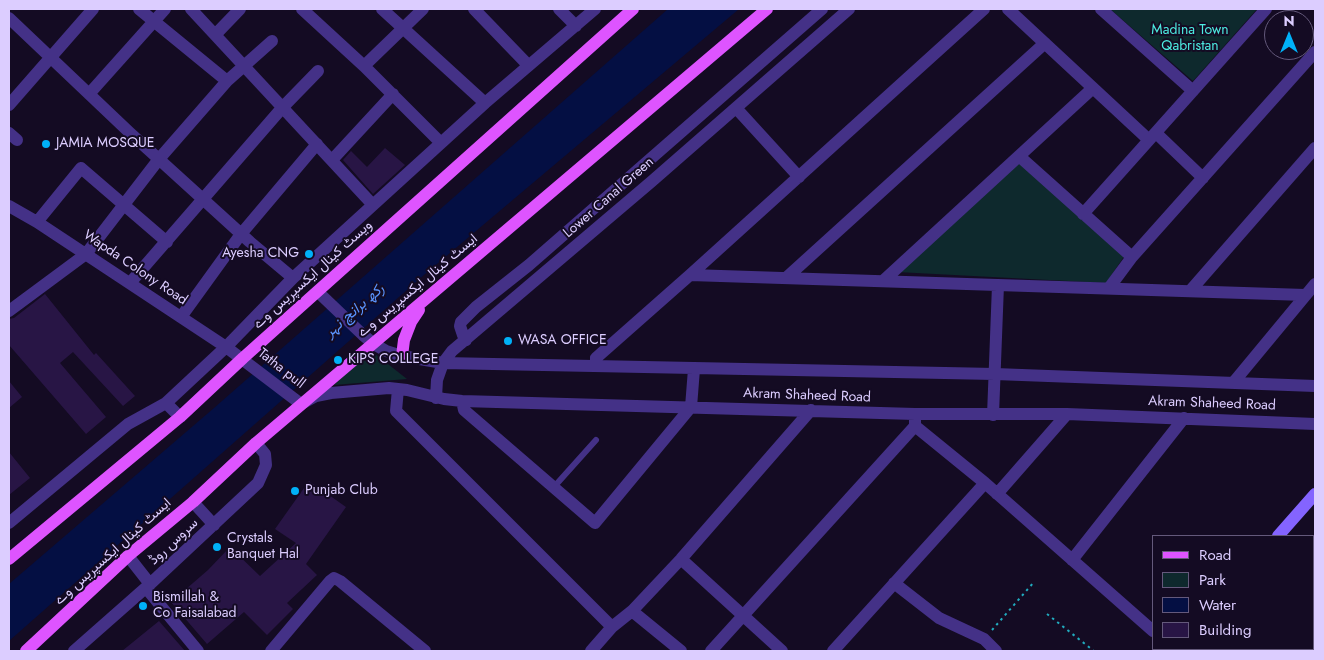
<!DOCTYPE html>
<meta charset="utf-8">
<style>
body{margin:0}
#map{position:relative;width:1324px;height:660px;overflow:hidden;background:#140b23;font-family:Jost,sans-serif}
canvas{display:block}
.frame{position:absolute;inset:0;border:10px solid #dccdff;pointer-events:none}
.legend{position:absolute;left:1152px;top:535px;width:162px;height:115px;box-sizing:border-box;background:#140b23;border:1px solid #64597b;margin:0;padding:6px 9px;list-style:none;font-size:15px;color:#dccdff}
.legend li{display:flex;align-items:center;gap:10px;height:25px}
.legend b{width:25px;border:1px solid #64597b}
.north{position:absolute;left:1264px;top:10px;width:50px;height:50px;box-sizing:border-box;background:#140b23;border:1px solid #64597b;border-radius:50%;rotate:0deg;font-size:14px;font-weight:700;line-height:20px;text-align:center;color:#dccdff}
.north::after{content:'';display:block;margin:auto;width:18px;height:22px;background:#00b1f8;clip-path:polygon(50% 0,100% 100%,50% 72%,0 100%)}
</style>
<div id="map">
<canvas width="1324" height="660"></canvas>
<div class="frame"></div>
<ul class="legend">
<li><b style="height:6px;background:#de54ff"></b>Road</li>
<li><b style="height:14px;background:#0e292d"></b>Park</li>
<li><b style="height:14px;background:#040f43"></b>Water</li>
<li><b style="height:14px;background:#281545"></b>Building</li>
</ul>
<div class="north">N</div>
</div>
<script>
const ctx = document.querySelector('canvas').getContext('2d');
ctx.lineJoin = 'round';
function fillPath(path, color) {
  ctx.fillStyle = color;
  ctx.fill(path, 'evenodd');
}
function shape(rows) {
  const path = new Path2D();
  for (const r of rows) {
    path.moveTo(r[0], r[1]);
    for (let i = 2; i < r.length; i += 2) path.lineTo(r[i], r[i + 1]);
  }
  return path;
}
function stroke(path, color, width, dash) {
  ctx.strokeStyle = color;
  ctx.lineWidth = width;
  ctx.lineCap = dash ? 'butt' : 'round';
  ctx.setLineDash(dash || []);
  ctx.stroke(path);
}
function drawText(font, color, halo, rows, align = 'center') {
  ctx.font = font + ' Jost,Vazirmatn,sans-serif';
  ctx.lineWidth = 4;
  ctx.setLineDash([]);
  ctx.textBaseline = 'middle';
  ctx.strokeStyle = halo;
  ctx.fillStyle = color;
  for (const [text, x, y, turn = 0] of rows) {
    ctx.save();
    ctx.translate(x, y);
    ctx.rotate((+turn || 0) * Math.PI / 180);
    ctx.textAlign = isNaN(turn) ? turn : align;
    if (halo) ctx.strokeText(text, 0, 0);
    ctx.fillText(text, 0, 0);
    ctx.restore();
  }
}
const green = shape([
 [1110,9,1257,9,1193,81],
 [1018,162,1125,255,1106,283,897,272],
 [370,350,407,379,334,385]
]);
const water = shape([
 [668,9,739,9,425,274,9,641,9,584,214,408]
]);
const building = shape([
 [385,148,405,165,373,194,343,160,351,151,367,167],
 [45,294,94,355,96,353,135,396,123,406,73,352,60,363,106,417,86,434,9,345,9,319,14,318],
 [9,381,22,397,9,408],
 [9,452,30,478,9,495],
 [309,481,346,507,306,564,317,575,287,603,293,609,267,635,244,612,207,644,171,602,208,570,230,547,260,576,296,543,275,529],
 [159,621,185,651,122,651]
]);
const path = shape([
 [1047,614,1094,651],
 [992,630,1034,582]
]);
const lane = shape([
 [553,488,596,440]
]);
const street = shape([
 [139,9,227,81],
 [191,9,373,205],
 [302,9,364,66,441,143],
 [382,9,485,103],
 [474,9,528,65],
 [559,9,576,26],
 [1008,9,1149,140],
 [1101,9,1193,91],
 [9,18,129,132,250,242,293,278],
 [215,35,240,9],
 [364,66,423,9],
 [89,94,165,9],
 [9,105,93,9],
 [736,108,799,177],
 [9,133,17,140],
 [1156,133,1203,178],
 [1019,156,1132,257],
 [332,160,393,94],
 [9,206,37,222,226,347,301,404,316,396,331,393,389,388,407,390,444,399,462,401,915,414,1067,414,1315,424],
 [1083,214,1266,9],
 [37,222,81,168,167,242],
 [690,275,1305,295],
 [786,278,1045,43],
 [883,281,1093,88],
 [130,283,282,108,318,71],
 [1109,288,1132,257,1315,52],
 [1190,291,1315,148],
 [318,292,363,335,374,344,386,351,402,356,443,363,452,351,651,182,849,9],
 [9,311,86,254,159,159,227,81,272,41],
 [181,317,241,234,317,144],
 [466,340,463,335,460,326,461,322,476,307,529,265,822,9],
 [596,366,596,358,690,275,984,9],
 [1233,383,1315,284],
 [398,389,396,411,612,627],
 [436,398,437,380,443,363,995,374,1315,386],
 [462,401,464,410,595,523,691,407,694,369],
 [166,403,226,347,293,278,373,205,485,103,595,9],
 [915,414,915,426,985,483,1153,631],
 [993,415,998,285],
 [997,494,1067,414],
 [193,502,214,525],
 [9,523,128,424,166,403,180,417],
 [128,556,150,584],
 [681,559,782,651],
 [1072,560,1184,418],
 [894,583,939,618,984,639,996,651],
 [146,588,198,651],
 [632,611,681,651],
 [74,651,150,584,258,483,266,465,265,454,256,443],
 [271,651,330,581,334,578,340,581,425,651],
 [591,651,612,627,632,611,681,559,811,410],
 [711,651,915,426],
 [833,651,985,483]
]);
const secondary = shape([
 [1278,536,1315,494],
 [1313,558,1315,560],
 [1313,582,1315,580],
 [1175,651,1177,649],
 [1251,651,1253,649]
]);
const primary = shape([
 [402,356,404,340,411,322,419,310],
 [9,559,180,417,243,358,633,9],
 [26,651,128,556,193,502,256,443,767,9]
]);
const markers = [
 [46,144,5,"#00b1f8"],
 [309,254,5,"#00b1f8"],
 [508,341,5,"#00b1f8"],
 [338,360,5,"#00b1f8"],
 [295,491,5,"#00b1f8"],
 [217,547,5,"#00b1f8"],
 [143,606,5,"#00b1f8"]
];
const parkNames = [
 ["Madina Town",1190,31],
 ["Qabristan",1190,47]
];
const poiNames = [
 ["JAMIA MOSQUE",56,144],
 ["Ayesha CNG",299,254,"right"],
 ["WASA OFFICE",518,341],
 ["KIPS COLLEGE",348,360],
 ["Punjab Club",305,491],
 ["Crystals",227,539],
 ["Banquet Hal",227,555],
 ["Bismillah &",153,598],
 ["Co Faisalabad",153,614]
];
const streetNames = [
 ["Lower Canal Green",609,198,-41],
 ["Wapda Colony Road",135,268,34],
 ["ویسٹ کینال ایکسپریس وے",313,275,-42],
 ["ایسٹ کینال ایکسپریس وے",418,286,-40],
 ["Tatha pull",281,369,38],
 ["Akram Shaheed Road",807,396,2],
 ["Akram Shaheed Road",1212,404,2],
 ["سروس روڈ",174,542,-43],
 ["ایسٹ کینال ایکسپریس وے",113,552,-42]
];
const waterNames = [
 ["رکھ برانچ نہر",355,311,-41]
];
fillPath(green, '#0e292d');
fillPath(water, '#040f43');
fillPath(building, '#281545');
stroke(path, '#21abbe', 2, [2.5, 4]);
stroke(lane, '#443187', 6);
stroke(street, '#443187', 12);
stroke(secondary, '#8464ff', 12);
stroke(primary, '#de54ff', 12);
for (const [x, y, r, color] of markers) {
  const dot = new Path2D();
  dot.arc(x, y, r, 0, 2 * Math.PI);
  ctx.fillStyle = color;
  ctx.fill(dot);
  stroke(dot, '#140b23', 2);
}
drawText('14px', '#4debe1', '#140b23', parkNames);
drawText('14px', '#dccdff', '#140b23', poiNames, 'left');
drawText('14px', '#dccdff', '#140b23', streetNames);
drawText('italic 15px', '#5b95ff', '#140b23', waterNames);
</script>
